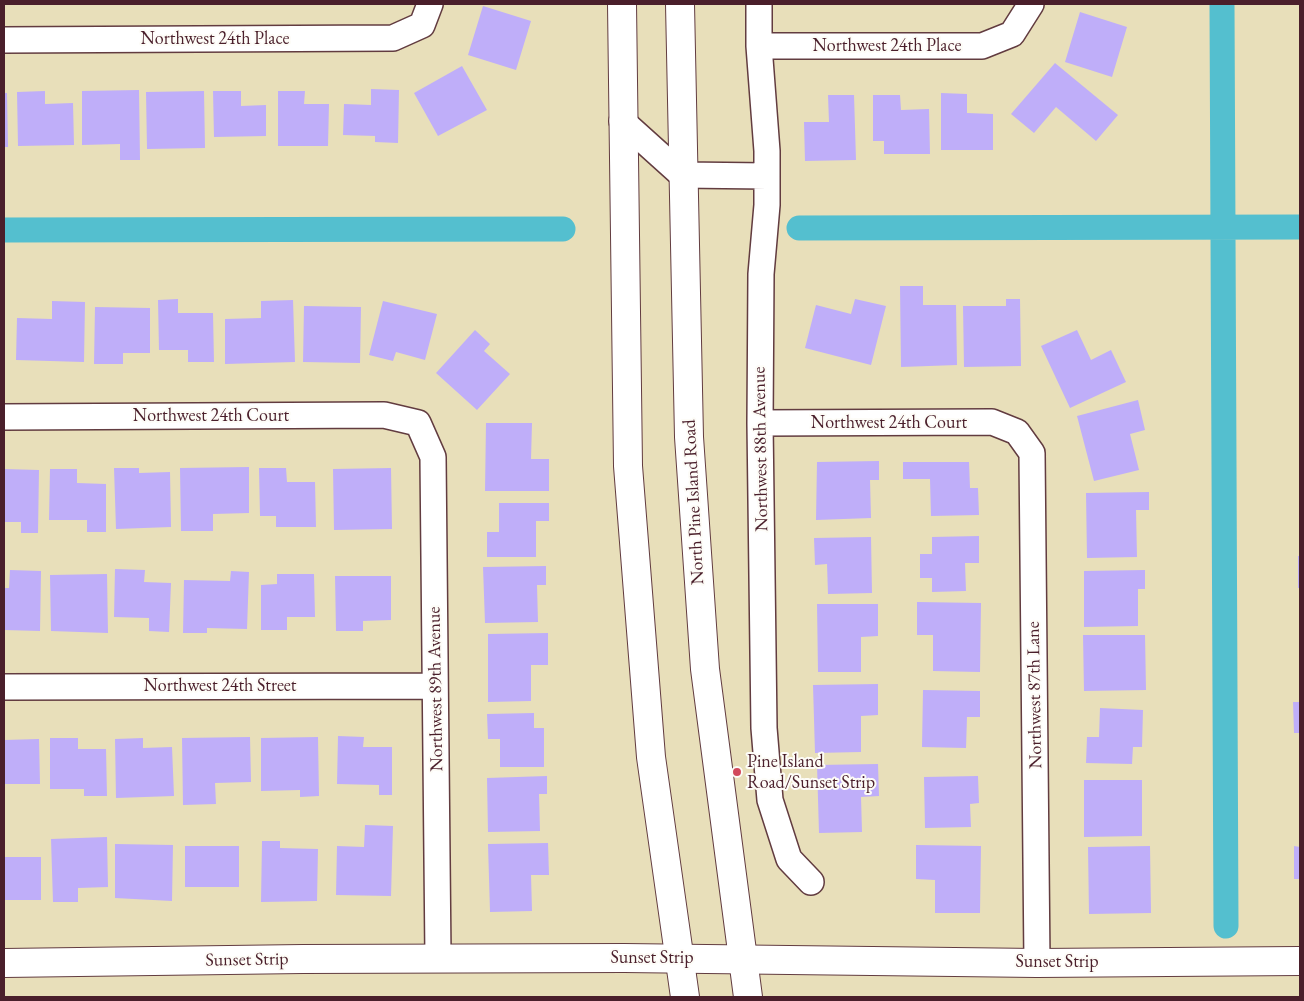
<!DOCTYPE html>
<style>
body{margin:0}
#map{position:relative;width:1304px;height:1001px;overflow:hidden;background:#e8dfba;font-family:"EB Garamond",serif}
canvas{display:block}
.frame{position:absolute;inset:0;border:5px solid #4a1f2b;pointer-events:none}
</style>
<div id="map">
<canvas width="1304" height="1001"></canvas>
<div class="frame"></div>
</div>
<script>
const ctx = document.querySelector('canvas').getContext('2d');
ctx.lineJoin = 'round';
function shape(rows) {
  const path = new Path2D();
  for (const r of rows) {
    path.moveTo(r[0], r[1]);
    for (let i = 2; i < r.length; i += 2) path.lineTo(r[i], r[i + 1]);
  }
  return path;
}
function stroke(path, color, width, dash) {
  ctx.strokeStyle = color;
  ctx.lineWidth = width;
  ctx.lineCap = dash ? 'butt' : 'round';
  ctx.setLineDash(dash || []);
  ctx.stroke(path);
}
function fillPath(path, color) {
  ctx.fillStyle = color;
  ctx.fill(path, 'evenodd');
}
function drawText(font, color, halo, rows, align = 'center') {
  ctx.font = font + ' "EB Garamond",serif';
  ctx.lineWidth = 4;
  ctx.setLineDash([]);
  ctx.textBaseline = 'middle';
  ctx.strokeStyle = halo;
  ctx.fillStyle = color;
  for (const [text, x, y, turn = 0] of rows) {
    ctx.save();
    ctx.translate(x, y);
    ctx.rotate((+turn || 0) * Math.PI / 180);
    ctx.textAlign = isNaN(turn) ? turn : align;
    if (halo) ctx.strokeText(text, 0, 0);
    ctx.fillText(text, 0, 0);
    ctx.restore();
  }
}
const canal = shape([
 [1222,4,1226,926],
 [799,228,1300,227],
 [4,230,563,229]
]);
const building = shape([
 [483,6,531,21,516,70,468,55],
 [1080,12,1127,27,1112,77,1065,62],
 [1055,63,1118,115,1096,141,1056,107,1034,133,1011,114],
 [462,66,487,110,438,136,414,93],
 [371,89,399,90,398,143,375,142,375,136,343,135,344,104,371,105],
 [139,90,140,160,120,160,120,144,82,145,82,91],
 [45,91,45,104,73,103,74,145,18,146,17,92],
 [204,91,205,148,147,149,146,92],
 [213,91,241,91,241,106,266,105,266,136,214,137],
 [278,91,305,91,304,104,329,104,328,146,278,146],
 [4,93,7,93,8,147,4,147],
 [941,93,967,94,967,113,993,114,993,150,941,150],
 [828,95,854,95,856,160,805,161,804,122,829,122],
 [873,95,900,95,901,110,929,109,930,154,884,154,884,141,873,141],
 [900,286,923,286,923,305,956,305,957,365,901,367],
 [178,299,178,313,213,313,214,362,188,362,188,350,159,350,158,300],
 [855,299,886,306,871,365,805,348,816,305,851,314],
 [1006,299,1020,299,1021,366,964,367,963,306,1006,306],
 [293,300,295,362,225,364,225,319,261,318,261,301],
 [52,301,85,302,84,362,16,360,17,318,52,319],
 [383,301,437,314,425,360,396,352,393,361,369,355],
 [304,306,361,307,360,363,303,362],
 [95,307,150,308,150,353,123,353,123,364,94,364],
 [475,330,490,344,484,351,510,374,477,410,436,373],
 [1077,330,1091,360,1111,350,1126,382,1070,408,1041,346],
 [1138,400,1145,430,1130,434,1139,470,1094,481,1077,416],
 [486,423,532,423,531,459,549,459,549,491,485,491],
 [879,461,879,480,870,480,871,518,816,520,817,462],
 [903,462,969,462,970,488,978,488,979,515,931,516,930,479,903,479],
 [249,467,249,513,213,514,213,531,181,531,180,468],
 [114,468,139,468,139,473,170,472,171,527,116,529],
 [259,468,286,468,287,482,315,482,316,527,276,527,276,516,260,516],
 [391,468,392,529,334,530,333,469],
 [4,469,39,470,38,533,21,533,21,522,4,522],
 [50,469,77,469,77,483,106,484,106,532,87,532,87,520,49,520],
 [1149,492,1149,510,1136,510,1137,557,1087,558,1086,493],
 [499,503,549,503,549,521,536,521,536,557,487,557,487,532,499,532],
 [979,536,979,563,965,563,966,591,932,592,932,578,920,578,920,554,932,554,932,537],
 [871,537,872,593,828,594,827,564,815,565,814,538],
 [1298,556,1300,556,1300,588,1298,588],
 [546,566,546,585,537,585,538,622,485,623,483,567],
 [115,569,145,570,144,582,171,583,169,632,149,631,149,618,114,617],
 [10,570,41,571,40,631,4,630,4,588,9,588],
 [1145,570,1145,589,1138,589,1138,626,1084,627,1084,571],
 [231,571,249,572,247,629,207,628,207,633,183,633,184,580,230,581],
 [107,574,108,633,51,631,50,575],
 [277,574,314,574,315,617,287,617,287,630,261,630,261,585,277,584],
 [335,576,391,576,391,620,363,621,363,631,336,631],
 [917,602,981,603,980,672,933,671,933,635,917,635],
 [817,604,878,604,878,636,861,637,861,672,818,672],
 [548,633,548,665,531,665,531,701,488,702,488,634],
 [1083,635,1145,635,1146,690,1084,691],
 [878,684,878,715,861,716,861,752,815,753,813,685],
 [923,690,980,691,980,717,967,717,966,748,922,747],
 [1293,702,1300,702,1300,733,1294,733],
 [1100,708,1143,710,1142,747,1133,747,1132,764,1086,763,1087,737,1099,737],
 [534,713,534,728,544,728,544,767,500,767,500,739,488,739,487,714],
 [338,736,364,737,363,747,392,747,392,795,379,795,379,785,337,784],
 [250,737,251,782,215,783,216,804,183,805,182,738],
 [318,737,319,796,300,797,300,790,261,791,261,738],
 [50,738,78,738,78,749,106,749,107,796,84,796,84,789,50,789],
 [143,738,143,748,172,747,174,796,116,798,115,739],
 [39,739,40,784,4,784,4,740],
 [878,764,879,796,861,797,862,832,819,833,817,765],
 [547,776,547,794,539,794,540,831,488,832,487,778],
 [978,776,979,803,970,804,971,827,925,828,924,777],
 [1084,780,1142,780,1142,836,1084,837],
 [365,825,393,826,391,896,336,895,337,846,364,847],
 [107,837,108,887,78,888,78,902,53,902,51,839],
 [262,841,280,841,280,848,318,849,317,901,261,902],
 [548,843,549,875,531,875,532,911,490,912,488,844],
 [115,844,173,845,172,901,115,898],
 [916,845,981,846,980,913,935,913,935,880,916,879],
 [185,846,239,846,239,887,185,887],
 [1150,846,1151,913,1089,914,1088,847],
 [1294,846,1300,847,1300,879,1294,879],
 [4,857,41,857,41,900,4,900]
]);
const minor = shape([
 [759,4,759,46,767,151,767,205,761,274,760,423,764,728,770,800,789,859,811,882],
 [4,40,393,38,422,25,430,4],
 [759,46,982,46,1012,34,1031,4],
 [622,121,682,175,767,176],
 [4,417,384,415,418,423,433,457,438,958],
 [760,423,992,422,1017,432,1032,453,1037,963],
 [4,687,435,686]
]);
const tertiary = shape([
 [4,963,303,959,624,958,1037,963,1300,961]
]);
const secondary = shape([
 [622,4,628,466,651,757,685,997],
 [680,4,689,437,705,669,748,997]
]);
const markers = [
 [737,772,5,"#d1495b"]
];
const streetNames = [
 ["Northwest 24th Place",215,39],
 ["Northwest 24th Place",887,46],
 ["Northwest 24th Court",211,416],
 ["Northwest 24th Court",889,423],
 ["Northwest 88th Avenue",761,449,-91],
 ["North Pine Island Road",694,502,-93],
 ["Northwest 24th Street",220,686],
 ["Northwest 89th Avenue",436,689,-91],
 ["Northwest 87th Lane",1035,695,-91],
 ["Sunset Strip",652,958],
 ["Sunset Strip",247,960,-1],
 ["Sunset Strip",1057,962]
];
const poiNames = [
 ["Pine Island",747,762],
 ["Road/Sunset Strip",747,783]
];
stroke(canal, '#54bfcf', 25);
fillPath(building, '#bfaef9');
stroke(minor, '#623c40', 28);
stroke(tertiary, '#623c40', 30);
stroke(secondary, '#623c40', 30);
stroke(minor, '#fff', 25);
stroke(tertiary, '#fff', 28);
stroke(secondary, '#fff', 28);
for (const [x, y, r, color] of markers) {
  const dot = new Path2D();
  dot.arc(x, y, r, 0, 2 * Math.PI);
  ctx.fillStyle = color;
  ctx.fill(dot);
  stroke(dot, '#fdfcf7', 2);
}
drawText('18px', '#4a1f2b', '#fdfcf7', streetNames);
drawText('18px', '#4a1f2b', '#fdfcf7', poiNames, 'left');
</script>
